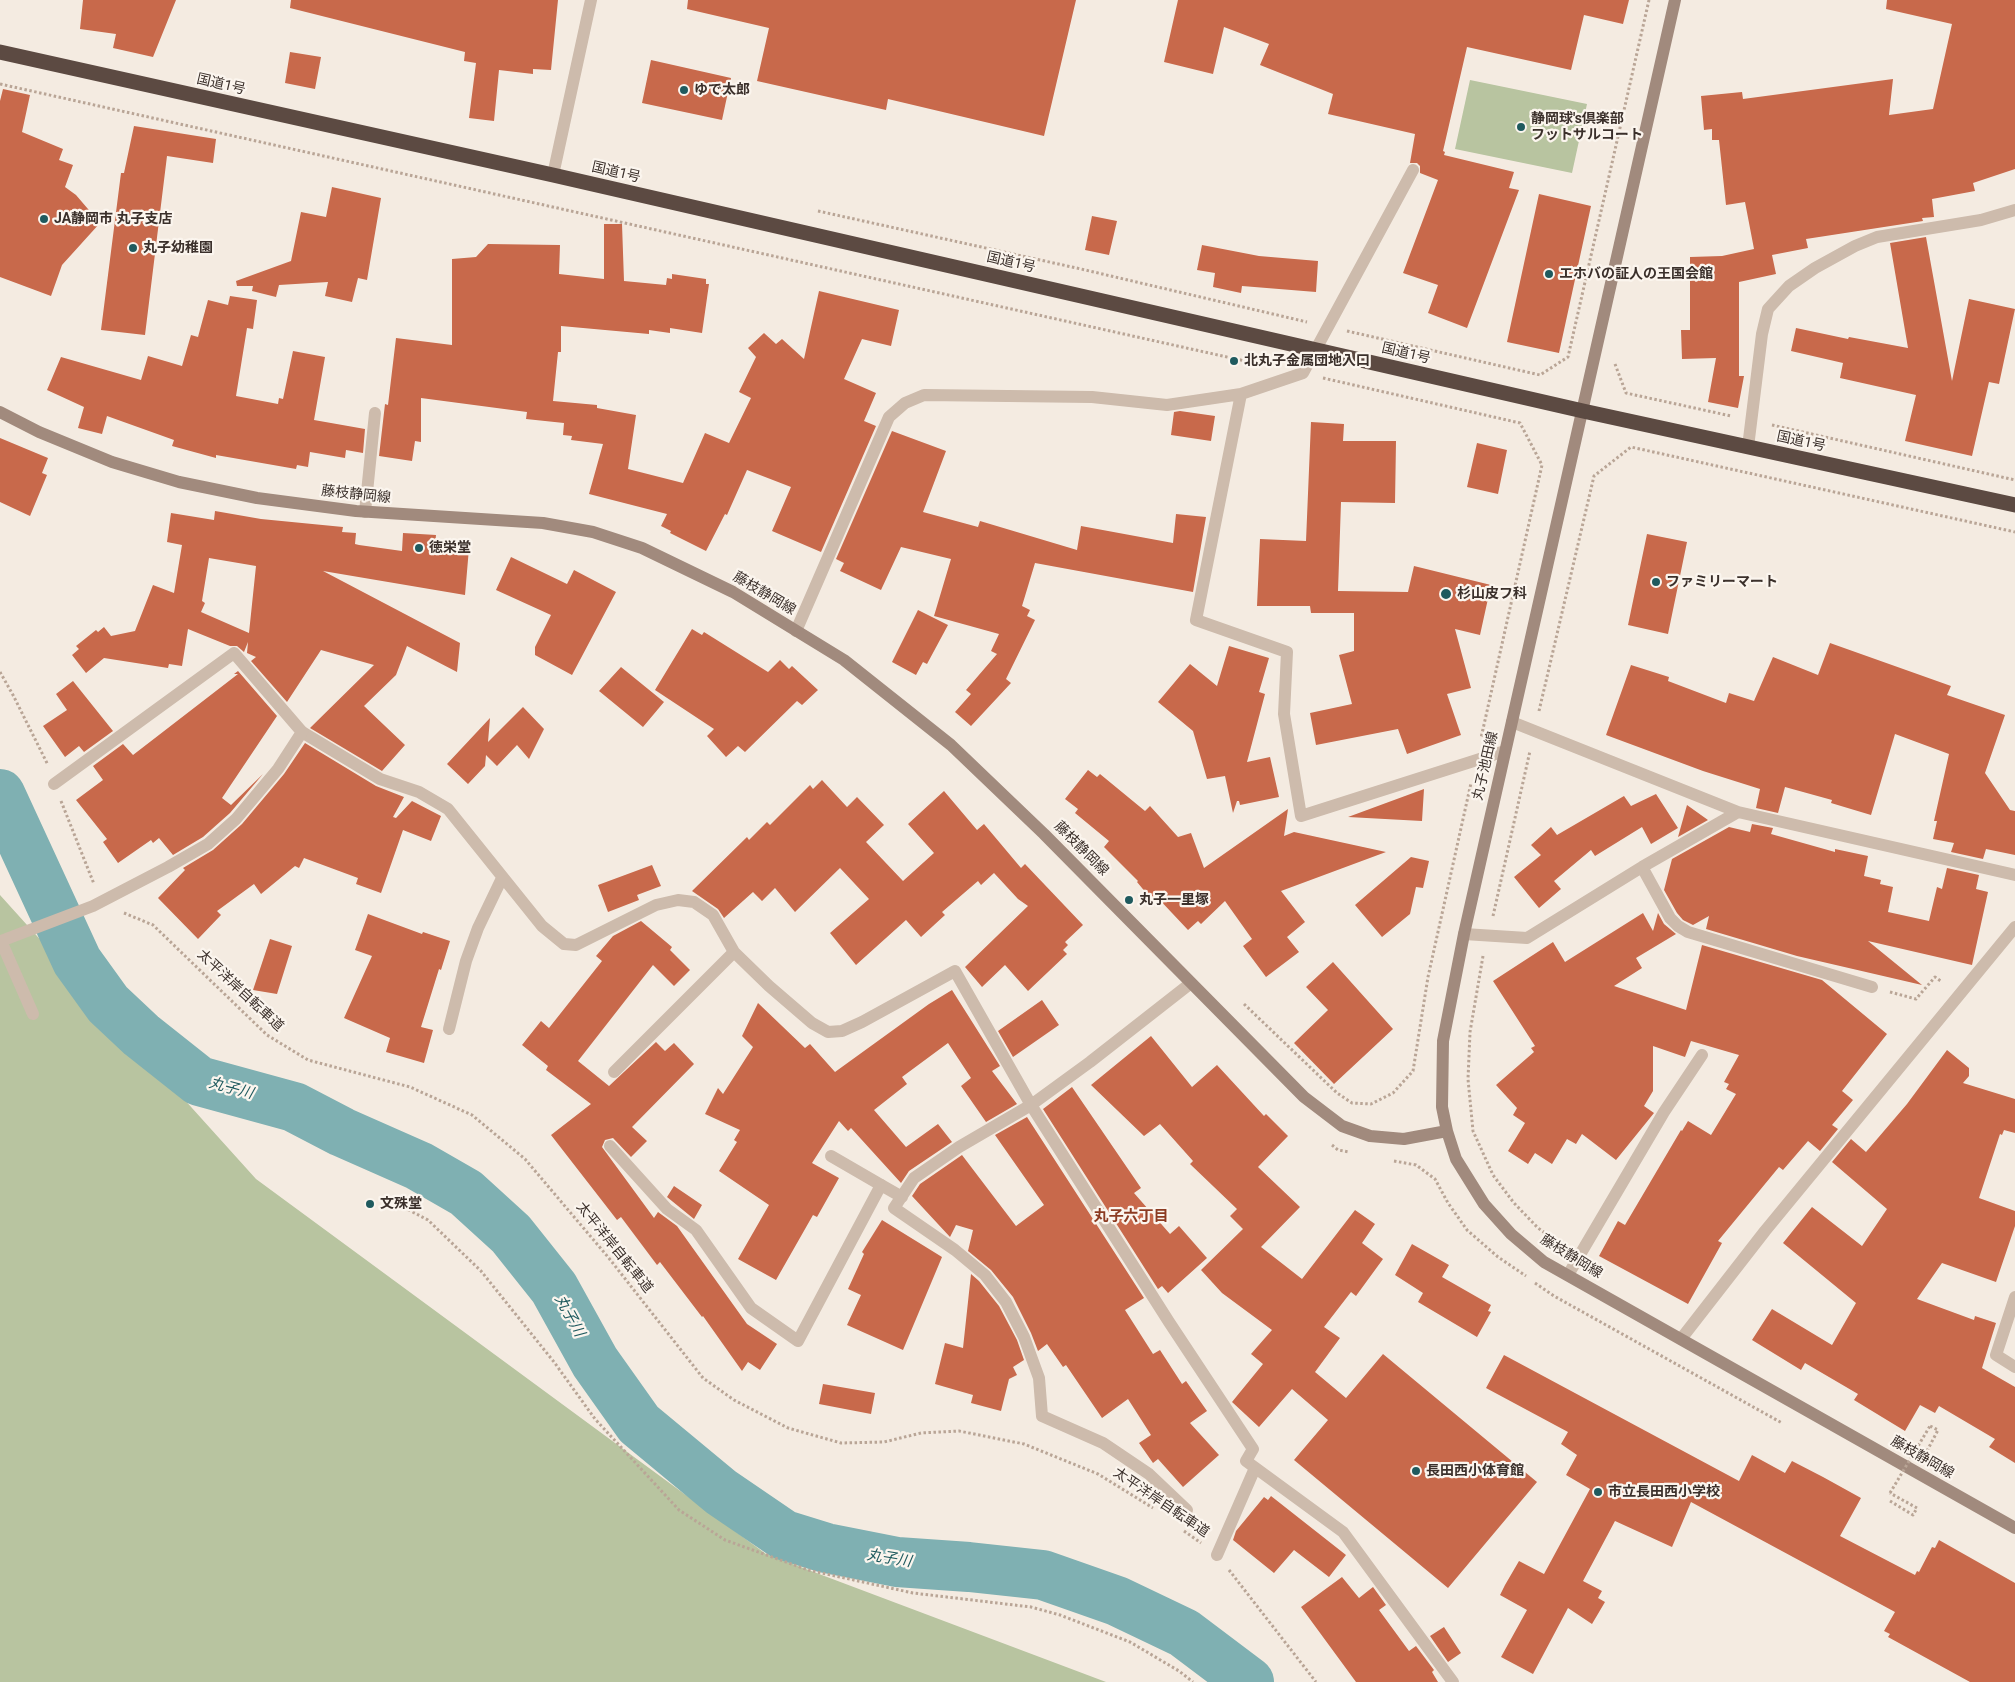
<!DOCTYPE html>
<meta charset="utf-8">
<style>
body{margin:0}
canvas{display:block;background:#f4ebe1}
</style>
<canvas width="2015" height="1682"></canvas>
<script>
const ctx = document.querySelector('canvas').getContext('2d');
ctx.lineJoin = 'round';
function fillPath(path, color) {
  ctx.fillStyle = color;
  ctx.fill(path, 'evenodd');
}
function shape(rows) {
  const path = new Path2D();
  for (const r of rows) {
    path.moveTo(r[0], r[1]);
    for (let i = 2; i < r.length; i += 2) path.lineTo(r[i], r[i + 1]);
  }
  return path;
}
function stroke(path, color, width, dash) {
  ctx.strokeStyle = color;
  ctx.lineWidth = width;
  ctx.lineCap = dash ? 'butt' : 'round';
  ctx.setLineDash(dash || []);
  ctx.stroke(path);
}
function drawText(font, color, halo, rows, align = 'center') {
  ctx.font = font + ' Roboto,"Noto Sans JP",sans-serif';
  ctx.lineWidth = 4.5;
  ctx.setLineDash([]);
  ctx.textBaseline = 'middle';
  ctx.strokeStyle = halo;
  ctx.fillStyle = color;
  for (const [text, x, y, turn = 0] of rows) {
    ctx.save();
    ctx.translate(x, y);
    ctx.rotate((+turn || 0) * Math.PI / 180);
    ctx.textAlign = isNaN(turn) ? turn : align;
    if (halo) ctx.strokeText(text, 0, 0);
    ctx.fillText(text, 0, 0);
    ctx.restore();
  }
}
const green = shape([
 [1470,80,1587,104,1572,173,1455,149],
 [0,895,256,1179,766,1554,1106,1682,0,1682]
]);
const river = shape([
 [0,794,77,961,108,1004,141,1035,199,1081,294,1107,342,1132,419,1166,466,1193,511,1234,554,1288,595,1362,639,1424,721,1492,784,1535,826,1548,897,1562,969,1567,1043,1575,1117,1601,1184,1633,1249,1682]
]);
const building = shape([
 [83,0,176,0,153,57,113,48,116,34,80,29],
 [291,0,558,0,551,70,533,69,533,74,499,70,494,121,469,118,476,63,464,61,465,52,290,8],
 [688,0,1076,0,1044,136,888,99,886,110,757,81,769,28,687,9],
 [1178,0,1629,0,1623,24,1584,15,1571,70,1467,47,1443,151,1445,152,1444,155,1514,172,1509,188,1519,190,1467,328,1428,313,1438,285,1403,273,1438,180,1420,173,1420,166,1417,163,1410,163,1415,134,1328,114,1333,94,1260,65,1269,44,1224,27,1213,74,1164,62],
 [1887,0,2015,0,2015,169,1973,183,1975,191,1932,199,1934,217,1922,218,1923,221,1806,239,1808,248,1772,255,1776,274,1739,282,1739,376,1744,376,1738,408,1708,402,1716,358,1682,359,1681,330,1690,330,1690,257,1722,256,1754,249,1745,202,1726,205,1719,140,1712,140,1712,129,1704,130,1701,96,1742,92,1743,99,1893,79,1889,115,1933,109,1952,24,1886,9],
 [290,52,321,57,315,89,285,83],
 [651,60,731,78,722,120,642,103],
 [3,89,30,95,22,132,63,149,59,160,73,165,65,187,76,195,100,223,62,265,51,296,0,277,0,101],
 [134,126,216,139,213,163,167,156,145,335,101,330,121,173,124,173],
 [332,187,381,198,367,280,358,278,352,302,325,296,328,282,279,285,276,297,252,291,253,286,237,286,236,281,291,261,301,212,326,217],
 [1539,194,1591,206,1559,353,1507,342],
 [1092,216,1117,221,1109,255,1085,250],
 [604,224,622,224,624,281,666,285,667,278,672,279,672,274,706,279,706,284,709,284,702,333,670,328,670,333,649,330,649,334,561,326,561,352,558,352,553,401,597,405,597,408,636,415,628,469,683,483,705,433,729,443,751,398,739,392,756,357,748,348,764,333,776,344,782,339,804,359,819,291,899,310,891,346,862,339,844,379,876,393,864,421,876,426,821,552,772,531,791,487,747,470,727,515,725,514,706,551,670,533,671,531,661,526,667,514,589,494,603,444,571,440,572,436,563,435,564,423,526,419,527,412,421,398,421,442,415,441,412,461,379,456,385,404,388,405,396,338,452,345,452,259,476,257,488,244,560,245,559,274,604,279],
 [1926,237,1952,381,1969,299,2015,309,1999,384,1989,382,1972,456,1905,441,1916,395,1840,378,1843,363,1791,351,1796,328,1848,339,1849,337,1908,348,1890,243],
 [1202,245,1259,256,1318,261,1316,292,1242,286,1241,293,1213,287,1215,273,1197,270],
 [230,296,257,300,253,329,247,328,236,396,278,404,279,398,283,399,293,351,325,357,314,420,365,429,363,453,346,450,345,458,310,452,308,467,297,465,296,469,216,455,216,458,172,446,174,440,107,416,102,434,78,428,84,407,47,390,61,357,141,380,148,356,182,366,191,335,198,337,208,300,228,305],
 [1180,411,1215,416,1211,441,1171,435,1174,412],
 [1311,422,1344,424,1343,441,1396,441,1395,503,1341,502,1338,591,1408,592,1414,566,1491,585,1480,635,1455,629,1471,688,1447,694,1461,735,1407,754,1398,729,1316,745,1310,713,1352,704,1339,655,1354,651,1354,613,1311,613,1310,606,1257,606,1260,539,1306,541],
 [892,431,946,451,923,512,978,527,980,521,1077,550,1081,526,1173,543,1176,514,1206,517,1193,592,1035,563,1022,606,1030,610,1027,616,1035,620,1006,679,1011,683,971,726,955,712,971,694,966,690,997,654,991,651,999,634,934,616,951,559,901,547,881,590,840,571,844,563,836,559],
 [0,438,48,458,42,473,47,475,30,516,0,502],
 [1477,443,1507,450,1498,494,1467,487],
 [215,511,261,519,343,527,342,532,356,533,355,544,359,545,402,551,403,533,436,535,435,545,469,548,465,595,323,571,460,643,457,672,407,646,396,675,364,706,405,745,382,771,310,728,374,665,321,650,287,702,251,661,256,657,247,653,248,642,244,652,237,646,230,646,188,629,182,666,169,664,168,668,104,658,86,673,72,655,79,649,76,646,96,630,98,632,104,627,111,636,135,631,153,585,174,593,182,545,167,542,171,513,214,520],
 [209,558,256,566,249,633,201,612,205,603,202,601],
 [1647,534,1687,542,1668,634,1628,625],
 [511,557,567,584,574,570,616,592,572,675,535,655,535,647,551,615,496,590],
 [918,610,948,625,927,664,923,662,916,675,892,662],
 [692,629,702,635,704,632,768,672,780,660,789,669,792,666,818,690,802,705,797,701,745,752,738,746,726,757,707,736,714,729,655,690],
 [1830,643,1951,686,1947,695,2005,715,1985,773,2010,810,2015,811,2015,855,1986,849,1983,859,1951,852,1954,843,1933,839,1937,821,1934,821,1949,754,1895,734,1871,815,1831,803,1832,800,1785,787,1778,813,1756,808,1760,789,1703,771,1606,735,1631,665,1669,677,1668,681,1726,703,1729,693,1754,701,1773,657,1818,675],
 [1229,646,1269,658,1259,692,1265,694,1247,762,1270,757,1279,797,1240,805,1239,801,1237,801,1233,813,1225,776,1207,779,1193,731,1158,702,1190,664,1217,686],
 [621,667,664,702,643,727,599,691],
 [238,671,277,716,222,798,231,805,263,774,230,813,203,837,173,855,159,838,153,843,151,840,118,863,103,842,107,839,76,800,103,780,93,766,123,744,133,755,238,674,234,674],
 [73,681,113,731,84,752,79,746,65,757,43,726,67,710,56,694],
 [523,707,544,729,529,759,517,745,497,766,486,755,485,766,468,784,447,764,490,718,488,742],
 [305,743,376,786,404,797,393,817,396,818,412,801,441,816,431,841,403,830,381,893,356,884,358,878,304,858,299,868,295,866,261,894,254,884,217,911,221,915,198,939,158,898,185,870,183,868,213,850,242,824,284,774],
 [1088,770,1097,777,1100,774,1145,811,1150,806,1178,837,1191,833,1204,868,1288,809,1284,836,1294,832,1386,852,1281,891,1305,922,1287,937,1299,952,1266,977,1243,946,1252,939,1225,901,1201,924,1198,921,1188,930,1156,896,1152,900,1137,882,1138,881,1104,847,1109,841,1075,813,1078,809,1065,799],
 [822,780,847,807,857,797,884,825,866,842,903,881,934,853,908,824,944,791,977,830,984,824,1021,868,1025,864,1083,925,1065,942,1068,945,1063,950,1067,954,1028,991,1005,965,982,987,965,967,1028,906,1018,899,994,873,981,885,978,881,942,912,945,915,921,937,906,920,856,965,830,933,869,899,840,868,795,912,775,888,762,901,753,892,724,918,718,909,692,891,747,837,749,840,767,822,770,825,810,785,813,789],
 [1424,789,1422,821,1348,817],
 [1656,794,1678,828,1651,844,1642,827,1595,856,1591,850,1554,881,1561,889,1539,908,1514,877,1541,855,1531,845,1551,827,1557,835,1624,796,1631,806],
 [1687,805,1708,820,1678,837],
 [1752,824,1773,828,1771,834,1835,852,1835,849,1868,856,1864,876,1881,880,1880,884,1893,887,1888,912,1929,921,1937,887,1942,889,1947,868,1979,875,1976,889,1988,892,1972,965,1868,941,1922,985,1797,956,1706,929,1709,916,1693,925,1683,920,1677,913,1664,890,1672,859,1729,827,1750,832],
 [1411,857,1429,861,1423,888,1416,887,1410,914,1382,937,1355,905],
 [652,865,661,886,637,895,639,900,608,912,598,885],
 [1643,913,1653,931,1658,913,1664,924,1676,934,1636,958,1642,968,1614,986,1686,1010,1702,945,1822,980,1887,1034,1842,1091,1853,1100,1832,1125,1838,1129,1820,1151,1808,1141,1783,1170,1779,1167,1718,1241,1722,1243,1688,1304,1599,1256,1618,1221,1625,1225,1681,1130,1682,1131,1688,1121,1711,1135,1736,1094,1726,1089,1729,1084,1724,1082,1739,1055,1691,1041,1685,1057,1653,1046,1653,1091,1644,1106,1654,1113,1616,1160,1582,1134,1576,1144,1567,1139,1552,1164,1535,1153,1528,1164,1508,1151,1525,1123,1513,1115,1517,1108,1496,1085,1534,1052,1531,1048,1535,1046,1493,981,1553,942,1565,962],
 [368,914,422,934,423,932,450,941,441,970,439,969,421,1027,433,1030,424,1063,386,1052,390,1038,344,1018,372,956,355,950],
 [641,921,672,947,670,950,690,970,674,986,653,965,578,1061,609,1086,656,1042,665,1051,674,1043,694,1064,632,1127,647,1141,631,1157,613,1138,605,1140,602,1147,654,1218,658,1212,677,1226,747,1324,777,1344,760,1370,748,1362,742,1371,703,1316,702,1317,660,1262,657,1265,621,1217,617,1220,551,1135,591,1104,546,1070,548,1066,522,1045,541,1021,549,1028,602,961,596,956,613,936],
 [270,939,292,946,277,994,253,990],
 [1333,962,1393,1029,1334,1084,1294,1043,1328,1010,1306,987],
 [952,990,1000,1066,992,1071,1017,1104,986,1122,961,1086,971,1078,948,1043,902,1077,907,1084,874,1110,906,1147,938,1124,952,1142,909,1171,901,1183,851,1128,848,1131,839,1121,812,1163,839,1178,817,1217,813,1215,776,1280,738,1259,769,1205,719,1171,737,1142,734,1140,740,1130,705,1114,718,1088,723,1094,753,1047,742,1036,758,1003,805,1048,810,1044,835,1072,929,1004],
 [1042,1000,1059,1025,1013,1057,998,1031],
 [1151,1036,1192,1087,1217,1065,1264,1116,1266,1114,1288,1136,1258,1167,1300,1207,1261,1247,1302,1279,1355,1210,1375,1224,1362,1243,1383,1259,1356,1296,1351,1292,1324,1327,1340,1338,1315,1372,1346,1398,1383,1354,1537,1482,1448,1588,1294,1460,1328,1420,1292,1389,1259,1427,1232,1402,1263,1364,1251,1354,1272,1330,1222,1293,1201,1270,1243,1229,1230,1216,1237,1209,1190,1164,1193,1161,1160,1124,1144,1136,1091,1085],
 [1947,1050,1969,1068,1969,1076,1963,1083,2015,1099,2015,1133,2004,1130,2002,1135,2000,1134,1979,1198,2015,1211,2015,1226,1996,1282,1942,1263,1917,1299,1974,1320,1975,1316,1996,1323,1982,1368,2015,1387,2015,1463,1989,1447,1995,1439,1939,1406,1935,1413,1920,1405,1905,1431,1854,1400,1858,1394,1805,1363,1801,1370,1752,1340,1772,1309,1832,1345,1856,1303,1783,1243,1812,1207,1862,1246,1887,1209,1832,1162,1851,1139,1866,1152,1907,1104],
 [1072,1087,1141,1188,1134,1193,1170,1234,1179,1226,1207,1258,1168,1293,1162,1286,1158,1289,1043,1109],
 [1027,1117,1144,1298,1125,1310,1153,1354,1160,1350,1182,1384,1186,1381,1207,1411,1190,1423,1219,1455,1183,1487,1158,1459,1153,1463,1139,1443,1151,1435,1128,1399,1102,1418,1066,1365,1063,1367,1047,1344,1038,1351,1031,1333,1013,1297,991,1270,968,1251,973,1230,956,1225,950,1237,912,1196,920,1184,962,1155,1016,1226,1044,1205,995,1135],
 [674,1186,702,1205,694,1219,667,1197],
 [882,1220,942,1257,903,1350,847,1325,861,1295,848,1289,864,1254,862,1252],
 [1412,1244,1449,1265,1442,1277,1491,1305,1488,1311,1491,1312,1477,1337,1418,1302,1423,1293,1395,1275],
 [971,1274,979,1281,999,1306,1017,1340,1024,1360,1013,1367,1017,1375,1009,1379,1001,1411,971,1403,973,1395,935,1384,945,1343,963,1348],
 [1504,1355,1739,1481,1752,1455,1785,1473,1792,1461,1823,1477,1861,1498,1840,1536,1915,1575,1917,1571,1919,1572,1932,1547,1935,1548,1939,1540,2015,1583,2015,1682,1970,1682,1888,1637,1890,1634,1884,1631,1895,1612,1691,1502,1672,1547,1615,1521,1583,1581,1602,1591,1598,1598,1605,1602,1592,1624,1568,1608,1533,1674,1501,1657,1527,1610,1500,1595,1505,1585,1519,1561,1544,1574,1590,1489,1566,1475,1577,1455,1561,1444,1568,1432,1486,1388],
 [823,1384,875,1393,871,1414,819,1404],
 [1271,1496,1346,1555,1329,1577,1294,1550,1274,1573,1233,1540,1236,1531,1264,1497,1268,1500],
 [1342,1577,1359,1598,1373,1587,1386,1605,1379,1610,1409,1651,1416,1646,1434,1670,1432,1672,1438,1682,1356,1682,1301,1607],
 [1444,1627,1461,1653,1448,1662,1430,1636]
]);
const path = shape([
 [0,84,1263,365],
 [818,211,1081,269,1307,322],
 [1347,331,1540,375,1568,357,1649,0],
 [1615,364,1626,393,1731,416],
 [1323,378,1520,423,1542,465,1481,738],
 [1772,425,2015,480],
 [0,672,13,695,48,765],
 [1539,711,1594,476,1631,447,2015,532],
 [61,801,94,884],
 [1064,823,1074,832],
 [124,913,153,925,267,1035,308,1060,410,1087,472,1115,525,1159,608,1257,703,1378,734,1400,788,1428,841,1443,884,1442,921,1433,959,1431,1024,1444,1098,1474,1153,1508],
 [1493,916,1530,751],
 [1483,956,1470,1032,1468,1079,1473,1131,1493,1175,1514,1203,1538,1228,1562,1245],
 [1890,992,1916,999,1935,977,1942,982],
 [1244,1004,1337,1093,1352,1103,1371,1104,1393,1093,1413,1071,1428,977,1471,783],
 [1332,1145,1338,1150,1349,1152],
 [1394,1161,1416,1165,1435,1179,1448,1203,1467,1230,1498,1257,1526,1276],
 [386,1198,428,1220,481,1271,554,1362,595,1419,679,1510,725,1540,808,1570,913,1593,1031,1607,1060,1615,1130,1642,1179,1671,1193,1682],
 [1535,1283,1554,1296,1782,1423],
 [1927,1451,1938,1430,1930,1426],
 [1890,1501,1913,1515,1917,1508,1890,1493],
 [1184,1531,1201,1543],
 [1229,1570,1316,1682]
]);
const lane = shape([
 [365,512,375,413],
 [302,732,380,779,419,792,448,809,542,926,564,944,576,945,656,905,678,900,694,902,713,915,734,952,769,986,812,1023,828,1032,842,1031,862,1022,955,971,1031,1105],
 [449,1029,466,961,478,928,502,878],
 [614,1072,734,952],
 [831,1156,881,1185]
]);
const street = shape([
 [553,175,591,0],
 [1241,394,1196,620,1287,652,1284,714,1301,816,1505,751],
 [1748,447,1762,334,1768,309,1789,286,1815,268,1855,246,1877,237,1981,220,2015,210],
 [796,631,889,417,905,403,924,395,1092,397,1167,405,1241,394,1303,373,1413,170],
 [1512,722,1738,812,2015,875],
 [1642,867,1670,918,1678,926,1688,932,1872,987],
 [1464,934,1527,938,1642,867,1738,812],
 [33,1014,1,941,93,906,168,867,208,844,236,819,278,769,302,732,234,653,54,784],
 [1031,1105,1169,1322,1253,1449,1246,1461,1343,1532,1453,1682],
 [610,1146,667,1209,696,1230,751,1308,798,1341,881,1185,902,1197],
 [1568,1275,1664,1112,1702,1055],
 [2015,1297,1996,1355,2015,1367],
 [1681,1339,1765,1231,2015,927],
 [1187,1510,1149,1474,1103,1443,1042,1416,1039,1378,1024,1337,1006,1302,985,1275,955,1250,894,1208,914,1178,959,1147,1031,1105,1090,1062,1191,983],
 [1217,1555,1255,1468]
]);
const secondary = shape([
 [1675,0,1464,934,1443,1041,1442,1107,1447,1131,1456,1159,1484,1204,1511,1234,1544,1262,2015,1528],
 [0,412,39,432,112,462,179,482,257,498,356,511,543,523,593,532,642,548,733,592,844,660,951,745,1044,834,1304,1097,1342,1126,1370,1136,1404,1139,1447,1131]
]);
const highway = shape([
 [0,52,553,175,1583,411,2015,505]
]);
const pathBridge = shape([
 [1890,1493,1930,1426]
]);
const markers = [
 [684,90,5,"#1f5a5e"],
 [1521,127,5,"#1f5a5e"],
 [44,219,5,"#1f5a5e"],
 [133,248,5,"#1f5a5e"],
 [1549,274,5,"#1f5a5e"],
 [1234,361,5,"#1f5a5e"],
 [419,548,5,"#1f5a5e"],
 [1656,582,5,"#1f5a5e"],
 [1446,594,6,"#1f5a5e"],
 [1129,900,5,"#1f5a5e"],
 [370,1204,5,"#1f5a5e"],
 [1416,1471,5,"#1f5a5e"],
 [1598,1492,5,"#1f5a5e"]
];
const streetNames = [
 ["国道1号",221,85,13],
 ["国道1号",616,173,13],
 ["国道1号",1011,263,13],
 ["国道1号",1406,354,13],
 ["国道1号",1801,442,12],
 ["藤枝静岡線",356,495,6],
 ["藤枝静岡線",764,594,31],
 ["丸子池田線",1486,766,-77],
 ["藤枝静岡線",1081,849,45],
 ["太平洋岸自転車道",240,991,43],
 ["太平洋岸自転車道",614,1248,51],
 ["藤枝静岡線",1571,1257,32],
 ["藤枝静岡線",1922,1458,30],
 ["太平洋岸自転車道",1161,1503,34]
];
const poiNames = [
 ["ゆで太郎",694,90],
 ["静岡球's倶楽部",1531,119],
 ["フットサルコート",1531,135],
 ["JA静岡市 丸子支店",54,219],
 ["丸子幼稚園",143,248],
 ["エホバの証人の王国会館",1559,274],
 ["北丸子金属団地入口",1244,361],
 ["徳栄堂",429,548],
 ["ファミリーマート",1666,582],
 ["杉山皮フ科",1457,594],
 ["丸子一里塚",1139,900],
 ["文殊堂",380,1204],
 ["長田西小体育館",1426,1471],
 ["市立長田西小学校",1608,1492]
];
const waterNames = [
 ["丸子川",231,1089,15],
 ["丸子川",569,1316,61],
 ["丸子川",889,1559,9]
];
const neighbourhoodNames = [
 ["丸子六丁目",1131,1217]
];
fillPath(green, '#b8c4a0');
stroke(river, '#7fb0b2', 50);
fillPath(building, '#c8694b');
stroke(path, '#b9a596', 3, [2.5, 2.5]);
stroke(lane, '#cdbbac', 12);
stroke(street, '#cdbbac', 12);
stroke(secondary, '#a18a7d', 12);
stroke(highway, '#5c4a42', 15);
stroke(pathBridge, '#b9a596', 3, [2.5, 2.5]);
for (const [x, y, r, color] of markers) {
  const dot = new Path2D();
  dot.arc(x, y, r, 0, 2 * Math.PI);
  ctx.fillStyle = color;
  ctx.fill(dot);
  stroke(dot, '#fbf5ee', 2);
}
drawText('14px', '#3b302b', '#fbf5ee', streetNames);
drawText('bold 14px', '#3b302b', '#fbf5ee', poiNames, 'left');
drawText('italic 15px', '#1f5a5e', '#fbf5ee', waterNames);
drawText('bold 15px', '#8c3b22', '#fbf5ee', neighbourhoodNames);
</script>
